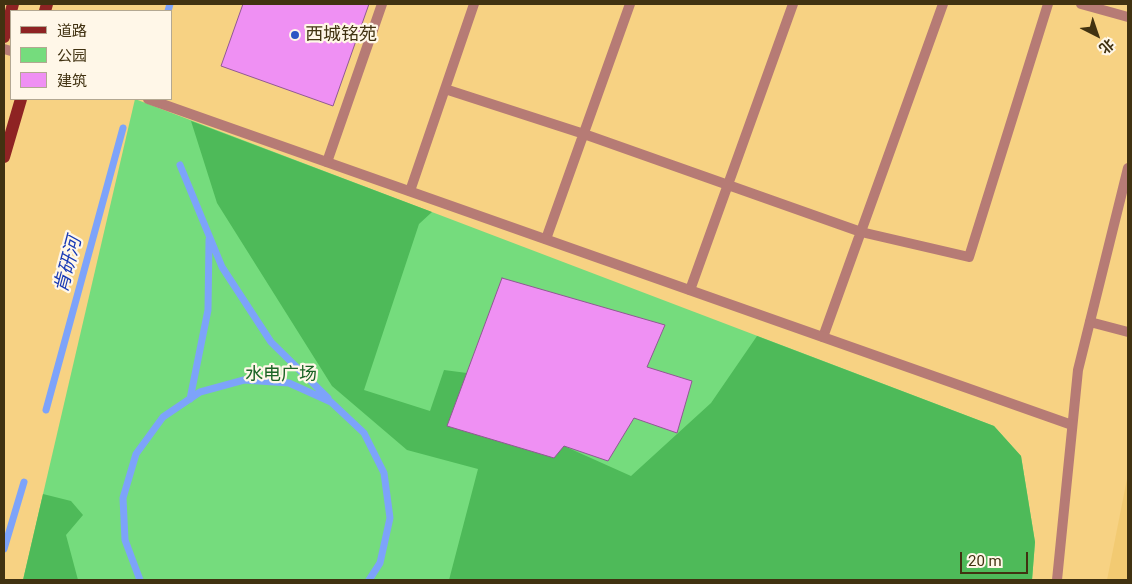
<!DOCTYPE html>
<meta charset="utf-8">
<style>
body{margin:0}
#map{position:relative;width:1132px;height:584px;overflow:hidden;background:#f7d283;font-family:Roboto,"Noto Sans SC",sans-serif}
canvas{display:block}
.frame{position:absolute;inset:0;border:5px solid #413211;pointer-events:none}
.legend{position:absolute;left:10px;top:10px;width:162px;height:90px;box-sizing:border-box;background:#fff7e8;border:1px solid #b3a892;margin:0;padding:6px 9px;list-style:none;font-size:15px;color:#413211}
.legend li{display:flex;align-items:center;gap:10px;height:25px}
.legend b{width:25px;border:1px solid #b3a892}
.north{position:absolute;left:1072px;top:10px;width:50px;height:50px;-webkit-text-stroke:4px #fff7e8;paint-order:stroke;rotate:139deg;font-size:14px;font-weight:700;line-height:20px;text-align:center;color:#413211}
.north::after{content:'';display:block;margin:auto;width:18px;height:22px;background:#413211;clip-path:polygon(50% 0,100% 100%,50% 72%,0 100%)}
.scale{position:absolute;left:960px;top:552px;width:68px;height:22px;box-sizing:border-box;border:2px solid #413211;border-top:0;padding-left:6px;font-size:15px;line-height:18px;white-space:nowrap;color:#413211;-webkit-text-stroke:4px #fff7e8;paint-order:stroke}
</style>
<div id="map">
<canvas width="1132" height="584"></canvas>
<div class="frame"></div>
<ul class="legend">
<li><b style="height:6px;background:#8e2323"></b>道路</li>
<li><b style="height:14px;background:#75dc7d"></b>公园</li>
<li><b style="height:14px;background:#ef90f3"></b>建筑</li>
</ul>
<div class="north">北</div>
<div class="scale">20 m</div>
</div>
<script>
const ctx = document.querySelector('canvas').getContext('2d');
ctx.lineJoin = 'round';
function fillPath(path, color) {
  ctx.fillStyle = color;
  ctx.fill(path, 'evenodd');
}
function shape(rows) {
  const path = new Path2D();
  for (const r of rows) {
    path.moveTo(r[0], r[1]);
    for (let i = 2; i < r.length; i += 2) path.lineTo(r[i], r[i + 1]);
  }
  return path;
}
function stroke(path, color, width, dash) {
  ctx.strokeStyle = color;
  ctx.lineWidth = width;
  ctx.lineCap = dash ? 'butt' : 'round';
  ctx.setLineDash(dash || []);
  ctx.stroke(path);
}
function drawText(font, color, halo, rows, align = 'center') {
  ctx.font = font + ' Roboto,"Noto Sans SC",sans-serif';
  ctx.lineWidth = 4.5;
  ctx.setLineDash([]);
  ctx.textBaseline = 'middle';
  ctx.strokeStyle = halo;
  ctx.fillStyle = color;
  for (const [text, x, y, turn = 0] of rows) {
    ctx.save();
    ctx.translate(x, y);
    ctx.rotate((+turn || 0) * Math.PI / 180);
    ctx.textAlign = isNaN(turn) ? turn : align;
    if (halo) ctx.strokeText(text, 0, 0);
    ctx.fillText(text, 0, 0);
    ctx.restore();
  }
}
const built = shape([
 [1128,474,1128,580,1107,580]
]);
const green = shape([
 [135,99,994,426,1021,456,1035,542,1032,580,23,580]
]);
const forest = shape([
 [191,121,432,212,419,224,364,390,430,411,444,370,467,373,564,446,631,476,711,403,757,336,994,426,1021,456,1035,542,1032,580,449,580,478,469,407,450,332,386,217,203],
 [43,494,71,501,83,515,66,535,78,580,23,580]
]);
const stream = shape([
 [168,11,170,4],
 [180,165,222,267,271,342,328,398],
 [190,399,208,310,209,240],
 [46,410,123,128],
 [4,549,24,482],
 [140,580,125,540,123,498,136,454,163,417,200,392,244,380,289,383,331,402,364,433,384,473,390,518,380,563,369,580]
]);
const building = shape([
 [243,4,369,4,333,106,221,66,243,4],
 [502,278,665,325,647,367,692,381,677,433,634,418,608,461,564,446,554,458,447,426,502,278]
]);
const service = shape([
 [1090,322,1128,332]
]);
const minor = shape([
 [1081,4,1128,17],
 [445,89,584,134,861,232,969,257,1048,4],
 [327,162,382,4],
 [410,191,474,4],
 [546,239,630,4],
 [690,290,793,4],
 [823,337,943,4],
 [1057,580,1078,370,1128,168]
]);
const tertiary = shape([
 [4,49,11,51],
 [148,99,1072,425]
]);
const primary = shape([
 [45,11,47,4],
 [4,37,13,4],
 [4,157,21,99]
]);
const markers = [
 [295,35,5,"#2e55c4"]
];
const poiNames = [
 ["西城铭苑",305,35]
];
const parkNames = [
 ["水电广场",281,375]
];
const waterNames = [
 ["肯研河",69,265,-75]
];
fillPath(built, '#f2ca72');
fillPath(green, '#75dc7d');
fillPath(forest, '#4eba59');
stroke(stream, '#7da3fa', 7);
fillPath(building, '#ef90f3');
stroke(building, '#905992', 1);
stroke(service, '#b67b75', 10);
stroke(minor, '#b67b75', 10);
stroke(tertiary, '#b67b75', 10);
stroke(primary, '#8e2323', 12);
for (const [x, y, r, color] of markers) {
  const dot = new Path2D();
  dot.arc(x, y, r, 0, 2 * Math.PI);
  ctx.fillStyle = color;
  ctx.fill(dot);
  stroke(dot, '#fff7e8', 2);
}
drawText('18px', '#413211', '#fff7e8', poiNames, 'left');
drawText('18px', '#1c6426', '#fff7e8', parkNames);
drawText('italic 19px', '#1739b5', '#fff7e8', waterNames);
</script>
